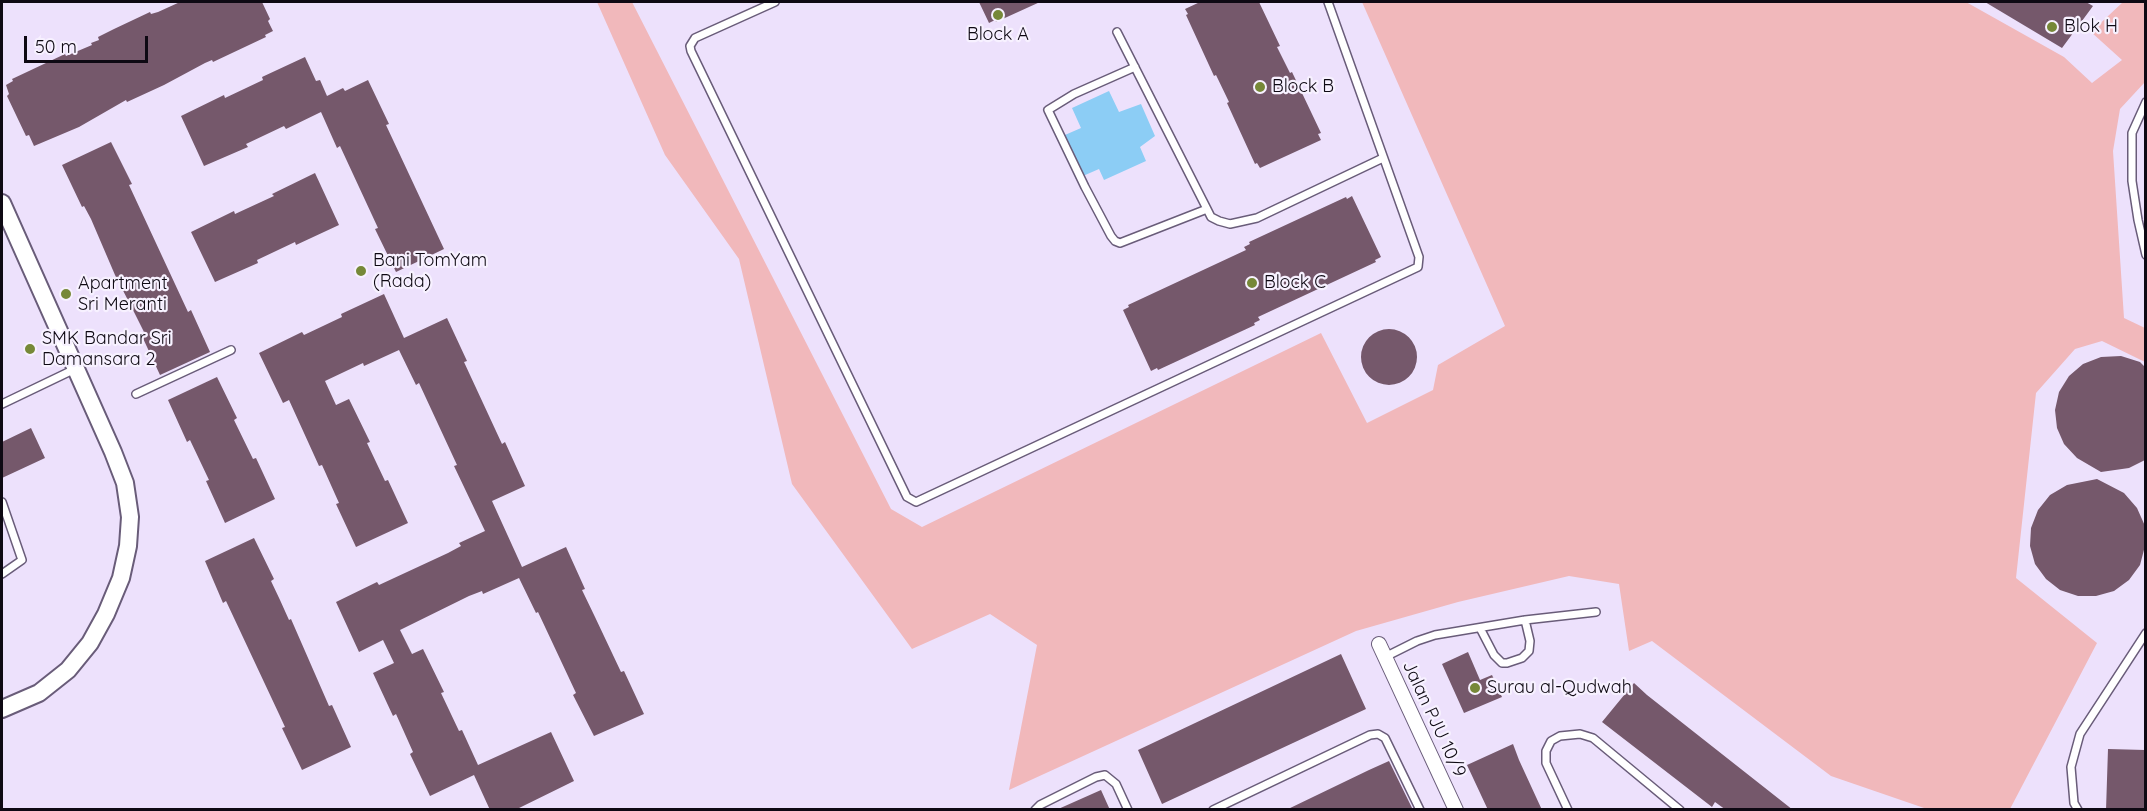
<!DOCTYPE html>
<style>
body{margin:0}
#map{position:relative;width:2147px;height:811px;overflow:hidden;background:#ede1fc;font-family:Quicksand,sans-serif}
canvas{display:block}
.frame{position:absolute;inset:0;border:3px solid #0e0913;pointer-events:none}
.scale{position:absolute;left:24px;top:36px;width:124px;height:27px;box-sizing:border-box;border:3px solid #0e0913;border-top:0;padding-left:8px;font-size:18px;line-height:21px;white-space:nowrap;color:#0e0913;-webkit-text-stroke:4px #f7f1ff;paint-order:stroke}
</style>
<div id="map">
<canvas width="2147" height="811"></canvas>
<div class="frame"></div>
<div class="scale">50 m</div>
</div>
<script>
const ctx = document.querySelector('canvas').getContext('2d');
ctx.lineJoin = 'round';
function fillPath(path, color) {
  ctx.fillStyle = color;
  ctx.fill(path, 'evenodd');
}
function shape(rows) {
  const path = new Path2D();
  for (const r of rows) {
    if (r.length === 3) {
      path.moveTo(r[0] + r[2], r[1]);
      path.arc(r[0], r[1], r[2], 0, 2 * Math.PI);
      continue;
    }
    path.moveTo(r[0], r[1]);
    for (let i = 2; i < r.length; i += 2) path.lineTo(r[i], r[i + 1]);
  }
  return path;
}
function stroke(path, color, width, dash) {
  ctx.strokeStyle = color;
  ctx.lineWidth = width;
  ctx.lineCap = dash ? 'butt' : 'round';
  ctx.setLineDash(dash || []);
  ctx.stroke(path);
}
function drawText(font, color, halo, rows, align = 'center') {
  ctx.font = font + ' Quicksand,sans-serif';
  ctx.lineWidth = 4.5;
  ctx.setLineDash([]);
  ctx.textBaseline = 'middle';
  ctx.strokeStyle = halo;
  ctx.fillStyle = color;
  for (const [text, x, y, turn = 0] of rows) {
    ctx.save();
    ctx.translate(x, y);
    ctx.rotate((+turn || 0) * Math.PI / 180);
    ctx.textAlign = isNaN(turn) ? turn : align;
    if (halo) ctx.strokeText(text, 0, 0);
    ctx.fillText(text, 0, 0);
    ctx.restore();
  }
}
const green = shape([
 [597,2,632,2,891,509,922,527,1321,333,1367,423,1433,390,1438,365,1505,326,1362,2,1966,2,2064,57,2092,83,2122,60,2091,32,2123,2,2145,2,2145,82,2120,109,2113,151,2124,318,2145,328,2145,362,2102,341,2075,349,2036,393,2016,578,2097,643,2010,809,1927,809,1831,776,1652,641,1629,651,1619,584,1569,576,1458,602,1356,631,1009,790,1037,645,990,614,912,649,792,484,739,259,665,155]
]);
const water = shape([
 [1109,91,1119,112,1141,104,1155,136,1140,147,1146,161,1104,180,1099,169,1076,179,1058,138,1081,128,1072,108]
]);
const building = shape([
 [180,2,262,2,270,19,268,21,273,31,265,35,266,37,213,62,212,60,205,63,164,85,127,102,126,100,79,127,34,146,29,135,26,136,7,96,9,94,6,85,13,81,12,79,29,71,65,54,66,56,92,45,91,43,99,40,98,37,114,29,150,12,151,14,158,12],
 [979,2,1040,2,996,22,995,20,989,23],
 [1200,2,1259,2,1280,46,1277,47,1290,73,1292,72,1321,133,1318,134,1321,140,1260,168,1257,163,1255,164,1227,103,1229,102,1216,75,1214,76,1186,15,1188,14,1185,9],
 [1985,2,2086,2,2093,6,2062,48],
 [305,57,316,81,320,80,327,96,343,88,345,91,368,80,389,124,386,125,444,249,396,272,375,229,378,228,340,146,337,148,321,112,286,129,284,126,246,144,248,147,204,166,181,116,224,95,225,98,263,80,262,77],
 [111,142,132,184,129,185,188,312,191,310,210,352,160,375,141,334,144,332,132,308,115,275,91,219,84,206,82,207,62,165],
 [315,173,339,225,296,245,295,242,257,260,258,263,215,282,191,232,234,211,235,214,274,196,272,194],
 [1352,196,1381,257,1375,260,1376,262,1258,317,1260,320,1254,323,1255,325,1158,370,1157,368,1151,371,1123,310,1129,307,1128,305,1246,250,1244,247,1250,244,1249,242,1346,197,1347,199],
 [384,294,404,338,447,318,467,361,464,362,470,375,502,444,505,442,525,486,492,501,522,567,566,547,585,589,582,590,595,617,621,672,624,671,644,714,594,736,573,695,576,693,538,612,536,613,519,578,483,594,482,591,469,596,400,630,412,654,423,649,444,692,441,693,459,731,462,730,478,765,551,732,574,781,515,810,490,810,474,775,430,796,410,754,413,752,396,714,393,716,373,673,394,663,383,640,359,652,336,602,377,582,379,585,448,553,461,546,459,543,485,531,454,466,457,465,419,383,416,385,399,350,364,366,363,363,325,381,336,405,349,399,370,442,367,443,385,481,388,480,408,523,356,547,336,504,339,503,322,465,319,466,289,400,283,403,259,353,302,332,304,335,342,317,341,314],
 [1389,357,28],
 [2121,356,2140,362,2145,367,2145,460,2129,468,2101,472,2077,458,2064,444,2057,428,2055,410,2059,392,2069,376,2083,364,2101,357],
 [217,377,237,418,234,420,253,459,256,458,275,499,225,523,206,481,209,480,190,440,187,442,168,400],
 [31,428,45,458,2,478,2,442],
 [2097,479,2124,493,2137,508,2145,526,2145,546,2140,565,2129,580,2114,591,2096,596,2078,596,2060,590,2046,579,2035,564,2030,546,2031,528,2038,510,2050,495,2067,485],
 [254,538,274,579,271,581,280,600,289,620,291,619,329,706,332,705,351,747,302,770,282,728,285,727,279,714,226,601,223,603,205,561],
 [1468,652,1480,680,1492,675,1502,697,1464,713,1442,664],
 [1341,654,1366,709,1162,804,1138,750],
 [1634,683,1647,695,1793,810,1726,810,1715,802,1712,807,1602,722],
 [1513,744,1519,760,1542,810,1488,810,1467,765],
 [2108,749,2145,750,2145,810,2106,810],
 [1389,761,1413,810,1286,810,1369,770],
 [1101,790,1110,810,1056,810]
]);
const service = shape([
 [775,2,695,38,690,46,691,51,907,497,916,502,1418,267,1419,257,1328,2],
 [1117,32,1207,209,1211,217,1219,221,1230,224,1257,218,1383,158],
 [1135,67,1074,94,1048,110,1085,187,1111,236,1115,241,1120,243,1207,209],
 [2146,102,2132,133,2132,181,2138,220,2146,255],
 [136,394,231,350],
 [2,404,75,369],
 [2,502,22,560,2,574],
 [1480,628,1494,655,1502,663,1507,663,1522,658,1529,651,1530,641,1525,620],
 [1385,657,1417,641,1435,635,1525,620,1596,612],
 [1035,810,1040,805,1096,777,1105,775,1116,784,1128,810],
 [1213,810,1370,735,1378,734,1385,738,1420,810],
 [1568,810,1546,763,1546,751,1551,741,1560,736,1580,734,1593,738,1680,810],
 [2078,810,2074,803,2071,767,2080,734,2146,633]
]);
const minor = shape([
 [1379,644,1456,810]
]);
const tertiary = shape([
 [2,203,113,452,125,483,130,517,128,546,121,578,106,614,90,643,68,670,39,693,2,709]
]);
const markers = [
 [998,15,6,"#768838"],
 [2052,27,6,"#768838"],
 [1260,87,6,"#768838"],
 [361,271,6,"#768838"],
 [1252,283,6,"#768838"],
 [66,294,6,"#768838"],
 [30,349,6,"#768838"],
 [1475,688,6,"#768838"]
];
const poiNames = [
 ["Blok H",2064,27],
 ["Block A",998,35,"center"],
 ["Block B",1272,87],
 ["Bani TomYam",373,261],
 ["(Rada)",373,282],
 ["Block C",1264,283],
 ["Apartment",78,284],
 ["Sri Meranti",78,305],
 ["SMK Bandar Sri",42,339],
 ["Damansara 2",42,360],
 ["Surau al-Qudwah",1487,688]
];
const streetNames = [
 ["Jalan PJU 10/9",1434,719,65]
];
fillPath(green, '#f1b8bb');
fillPath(water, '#8ccdf5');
fillPath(building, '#75586b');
stroke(service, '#695c79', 10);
stroke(minor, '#695c79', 16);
stroke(tertiary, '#695c79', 20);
stroke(service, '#fff', 7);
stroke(minor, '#fff', 14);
stroke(tertiary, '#fff', 16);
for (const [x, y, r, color] of markers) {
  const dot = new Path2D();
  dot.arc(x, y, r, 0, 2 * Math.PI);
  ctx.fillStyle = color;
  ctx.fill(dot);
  stroke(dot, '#f7f1ff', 2);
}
drawText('18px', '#0e0913', '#f7f1ff', poiNames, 'left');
drawText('18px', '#0e0913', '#f7f1ff', streetNames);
</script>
